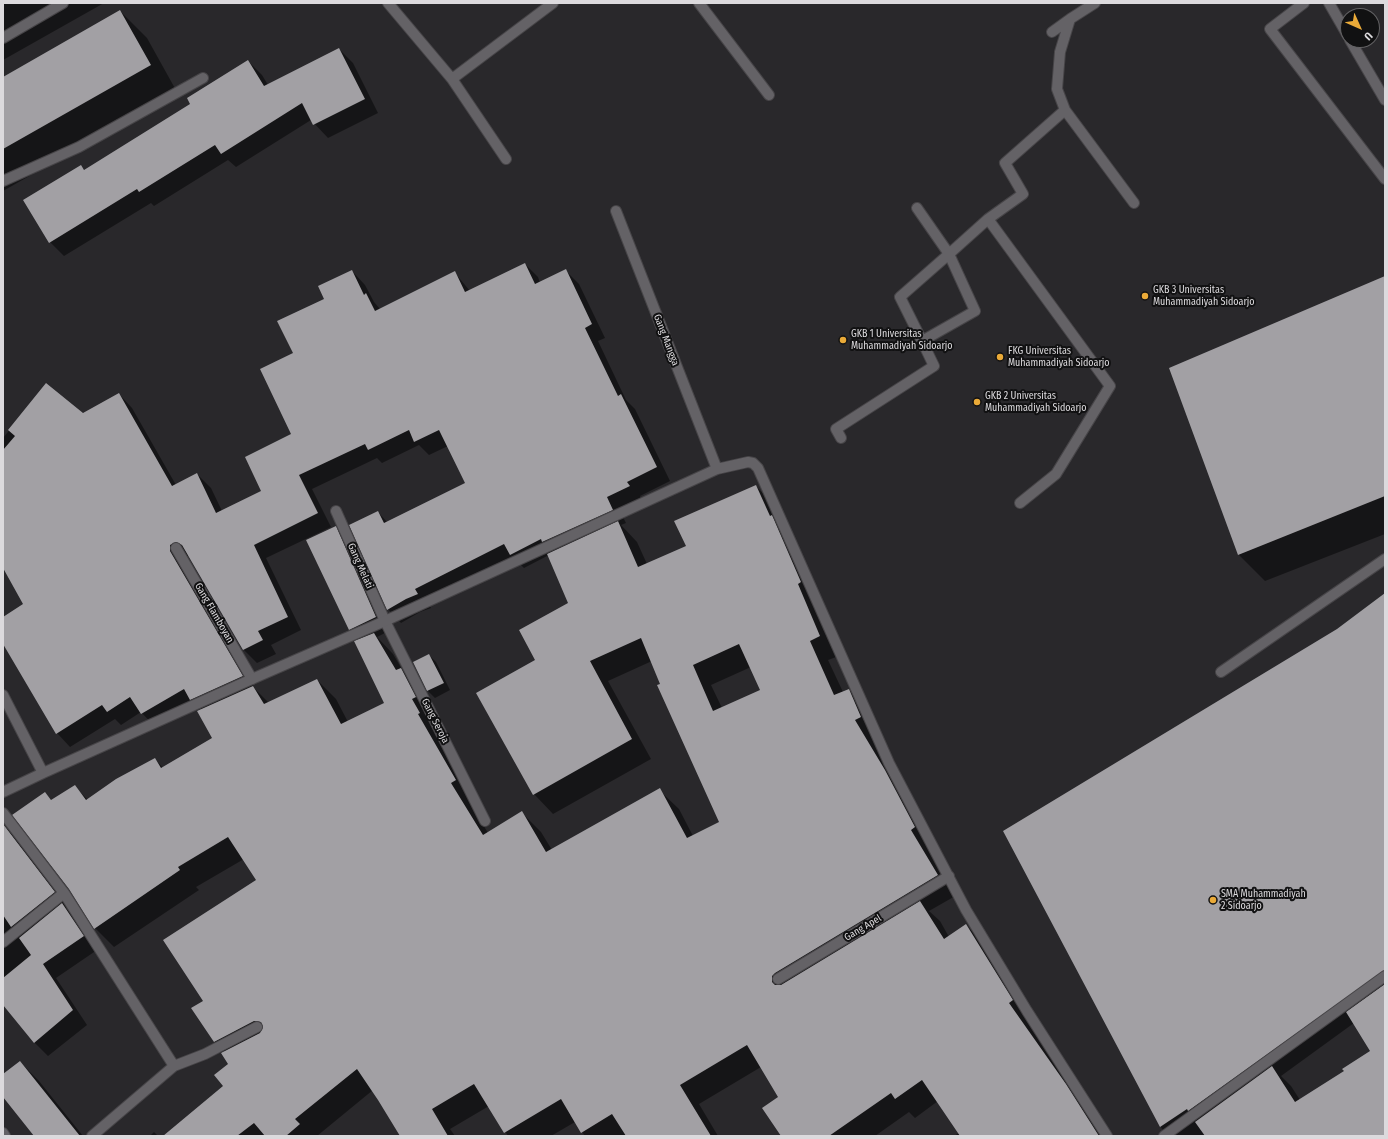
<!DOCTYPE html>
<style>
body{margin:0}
#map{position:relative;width:1388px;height:1139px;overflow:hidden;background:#29282b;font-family:"Fira Sans Condensed",sans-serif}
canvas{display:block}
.frame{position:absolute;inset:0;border:4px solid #dcdadd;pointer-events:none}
.north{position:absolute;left:1340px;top:8px;width:40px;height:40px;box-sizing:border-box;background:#111112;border:1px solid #626163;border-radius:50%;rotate:135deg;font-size:11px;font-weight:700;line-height:16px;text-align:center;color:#dcdadd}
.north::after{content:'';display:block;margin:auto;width:14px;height:18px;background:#eaaa38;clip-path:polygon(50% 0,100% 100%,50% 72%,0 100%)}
</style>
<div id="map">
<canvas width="1388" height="1139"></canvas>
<div class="frame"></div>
<div class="north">U</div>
</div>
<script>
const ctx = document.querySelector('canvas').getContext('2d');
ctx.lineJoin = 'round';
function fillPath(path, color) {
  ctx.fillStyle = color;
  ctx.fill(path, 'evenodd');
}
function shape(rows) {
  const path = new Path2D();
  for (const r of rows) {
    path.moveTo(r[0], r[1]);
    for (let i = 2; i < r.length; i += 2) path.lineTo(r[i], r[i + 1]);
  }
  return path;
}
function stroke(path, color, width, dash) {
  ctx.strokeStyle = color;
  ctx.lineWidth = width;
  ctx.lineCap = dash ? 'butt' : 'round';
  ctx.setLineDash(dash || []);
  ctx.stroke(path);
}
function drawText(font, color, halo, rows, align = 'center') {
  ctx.font = font + ' "Fira Sans Condensed",sans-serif';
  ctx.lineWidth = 4;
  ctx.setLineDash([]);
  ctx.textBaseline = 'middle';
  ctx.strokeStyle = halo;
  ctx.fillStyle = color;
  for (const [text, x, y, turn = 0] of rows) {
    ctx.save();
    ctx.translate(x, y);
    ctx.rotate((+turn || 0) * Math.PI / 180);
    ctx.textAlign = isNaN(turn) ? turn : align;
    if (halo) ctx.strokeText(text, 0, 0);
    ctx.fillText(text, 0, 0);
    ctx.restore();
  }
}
const shadow = shape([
 [3,3,104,3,3,60],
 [120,11,147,38,177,92,3,191,3,78],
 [339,49,353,63,378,113,328,138,311,120,236,167,228,160,154,206,151,203,64,256,50,242,80,166,85,171,192,105,248,61,262,75,268,85],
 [525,264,538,277,540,283,565,270,579,284,605,338,598,341,626,400,635,409,670,481,640,496,642,500,620,511,626,523,621,525,637,542,647,564,687,547,756,486,775,506,839,656,828,660,843,692,849,690,868,709,957,895,929,911,940,921,949,937,966,925,985,945,1031,1020,1028,1023,1105,1136,954,1136,959,1133,938,1101,915,1118,909,1112,875,1136,782,1136,779,1097,761,1067,699,1104,718,1136,585,1136,575,1122,551,1136,508,1136,489,1106,450,1129,455,1136,401,1136,373,1090,317,1136,165,1136,225,1087,229,1064,225,1052,214,1042,204,1001,258,880,244,859,196,887,199,890,114,947,95,928,47,795,52,801,74,786,88,800,155,759,163,768,214,738,202,710,195,703,155,727,141,712,121,725,115,719,70,747,57,733,3,643,3,618,25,605,3,566,3,438,46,385,83,415,119,394,132,408,176,485,197,474,211,488,222,511,263,491,293,434,294,354,326,300,352,271,365,285,374,302,380,309,455,273,470,291],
 [419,445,429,455,448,446,467,484,387,522,378,512,388,609,401,623,420,612,431,608,428,602,515,559,524,568,549,555,570,603,537,660,478,693,534,794,553,814,651,759,608,681,652,661,720,822,693,836,679,809,659,790,552,850,541,832,522,813,488,833,470,803,475,800,420,688,403,671,393,654,377,637,389,631,350,542,336,528,350,629,360,640,385,704,348,722,336,699,317,680,269,703,255,689,184,566,183,559,189,555,243,649,257,663,276,654,271,645,301,630,266,558,331,527,312,489,377,458,382,463],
 [751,667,762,691,722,708,711,685],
 [1385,277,1385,534,1265,581,1238,554],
 [1385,594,1385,1136,1169,1136,1162,1129,1005,831,1337,630],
 [1354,1023,1372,1051,1345,1072,1300,1100,1291,1086,1281,1076],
 [429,655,436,662,450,690,435,698,428,691,414,662],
 [4,826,18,840,68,907,66,908,76,918,97,950,56,978,87,1025,48,1056,34,1042,3,1004],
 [20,1062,39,1081,83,1136,36,1136,3,1095,3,1075],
 [154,1132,158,1136,150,1136]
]);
const building = shape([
 [120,10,151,65,3,149,3,77],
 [339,48,365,99,313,125,302,103,221,154,215,145,139,192,137,189,49,243,23,200,81,165,84,170,190,104,187,98,248,60,264,86],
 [525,263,535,284,566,269,592,324,585,328,618,396,621,394,657,467,627,482,630,486,607,497,613,510,542,542,541,539,510,555,504,544,415,589,418,594,406,599,387,610,349,525,378,511,384,523,465,483,439,430,414,442,409,430,368,450,365,444,299,475,318,513,254,545,288,617,258,631,263,640,243,650,182,545,176,542,170,545,170,551,243,676,190,700,184,689,141,714,130,697,107,712,102,705,56,734,3,644,3,617,23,604,3,568,3,450,15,436,8,430,46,383,83,413,119,393,172,486,197,473,216,513,261,491,245,457,291,434,260,369,293,353,277,321,324,299,318,286,352,270,364,295,366,293,375,311,455,271,465,292],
 [1385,276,1385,496,1238,555,1169,368],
 [756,485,770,516,772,515,801,582,798,584,820,636,810,641,834,695,849,689,861,717,855,720,885,770,915,827,911,830,938,875,775,973,772,976,772,982,775,985,781,985,920,901,944,939,966,924,1013,1000,1009,1003,1066,1084,1099,1136,960,1136,922,1080,895,1099,891,1093,829,1136,781,1136,762,1108,778,1097,747,1045,680,1085,711,1136,626,1136,612,1114,581,1133,561,1099,504,1133,474,1084,432,1109,448,1136,400,1136,378,1100,357,1069,295,1119,300,1124,286,1136,265,1136,254,1123,237,1136,163,1136,223,1086,214,1075,228,1064,221,1053,260,1033,263,1027,261,1022,254,1021,214,1042,191,1008,203,1001,163,940,256,880,228,837,178,867,180,870,94,929,69,889,12,815,45,792,51,800,75,785,86,800,116,779,155,758,161,768,212,738,197,711,253,686,264,704,317,679,341,724,384,703,354,641,374,633,396,670,401,668,416,697,412,699,420,713,418,714,456,780,451,783,483,835,522,811,546,852,660,788,687,838,719,822,657,685,660,684,641,638,590,661,632,739,533,795,476,693,535,660,519,630,568,603,547,554,618,521,638,567,686,546,674,521],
 [739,644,760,690,713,711,693,665],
 [336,526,376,617,349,630,306,540],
 [1385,593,1385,970,1188,1111,1187,1109,1160,1127,1003,831,1337,629],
 [429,654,444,683,427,691,413,662],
 [3,824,55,892,11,927,3,915],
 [62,903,84,936,43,964,73,1010,34,1043,3,1005,3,978,31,955,19,938],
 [1385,984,1385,1136,1205,1136,1195,1122,1272,1066,1295,1102,1344,1071,1342,1069,1370,1051,1346,1012],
 [20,1061,80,1136,34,1136,3,1097,3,1074]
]);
const lane = shape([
 [388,3,452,79,553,3],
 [699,3,769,95],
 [1095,3,1070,19,1060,52,1057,89,1065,110,1134,203],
 [1304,3,1270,29,1385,179],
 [1329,3,1348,36],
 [1052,32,1070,19],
 [3,38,63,3],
 [1350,40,1385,100],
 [452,79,506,159],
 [917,208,949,254,975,311,922,341,900,297,949,254,988,219,1023,194,1005,163,1065,110],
 [988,219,1110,386,1056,474,1020,503],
 [841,438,836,429,934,366,922,341],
 [336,511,385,621,485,821],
 [176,548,252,679],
 [1221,672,1385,559]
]);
const street = shape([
 [3,181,79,147,203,78],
 [616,211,717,469],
 [3,695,43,773,252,679,385,621,717,469,748,462,753,463,758,468,889,763,966,910,1027,1011,1107,1136],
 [3,792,43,773],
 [3,813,64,893,174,1066,92,1136],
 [3,942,64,893],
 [778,979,949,876],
 [174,1066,205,1054,257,1027],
 [3,1133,5,1136],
 [1164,1136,1385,976]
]);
const markers = [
 [1145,296,4,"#eaaa38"],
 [843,340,4,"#eaaa38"],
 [1000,357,4,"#eaaa38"],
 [977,402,4,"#eaaa38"],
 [1213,900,4,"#eaaa38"]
];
const poiNames = [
 ["GKB 3 Universitas",1153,290],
 ["Muhammadiyah Sidoarjo",1153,302],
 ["GKB 1 Universitas",851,334],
 ["Muhammadiyah Sidoarjo",851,346],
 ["FKG Universitas",1008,351],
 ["Muhammadiyah Sidoarjo",1008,363],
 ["GKB 2 Universitas",985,396],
 ["Muhammadiyah Sidoarjo",985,408],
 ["SMA Muhammadiyah",1221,894],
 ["2 Sidoarjo",1221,906]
];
const streetNames = [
 ["Gang Mangga",666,340,69],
 ["Gang Melati",360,566,66],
 ["Gang Flamboyan",214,613,60],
 ["Gang Seroja",435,721,63],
 ["Gang Apel",863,928,-31]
];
fillPath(shadow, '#0007');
fillPath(building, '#a2a0a4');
stroke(lane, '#474548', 12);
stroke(street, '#474548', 12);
stroke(lane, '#646266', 10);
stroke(street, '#646266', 10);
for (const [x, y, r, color] of markers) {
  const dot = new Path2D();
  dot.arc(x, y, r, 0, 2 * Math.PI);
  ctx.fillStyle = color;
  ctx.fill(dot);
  stroke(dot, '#111112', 1.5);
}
drawText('10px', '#dcdadd', '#111112', poiNames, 'left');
drawText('10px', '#dcdadd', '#111112', streetNames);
</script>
